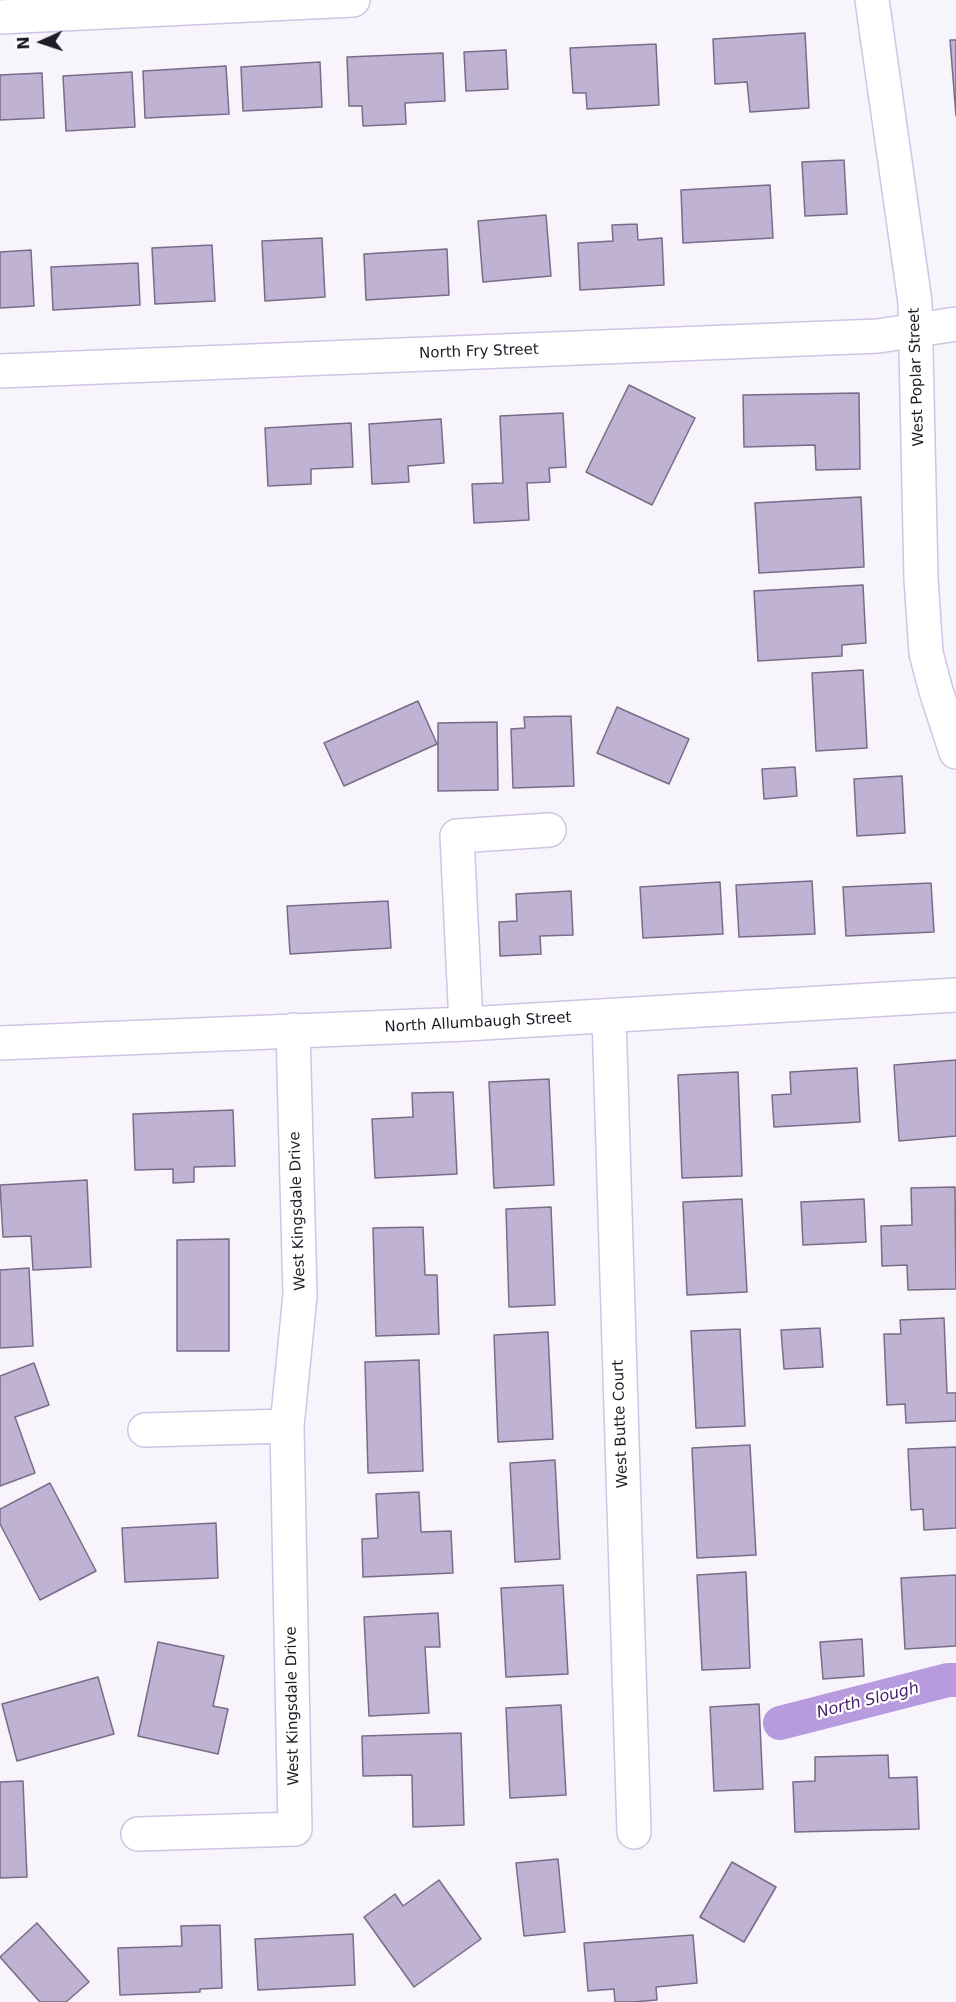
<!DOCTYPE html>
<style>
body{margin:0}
#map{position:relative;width:956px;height:2002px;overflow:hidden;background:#f7f4fb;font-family:"DejaVu Sans",sans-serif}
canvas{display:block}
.north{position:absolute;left:12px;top:12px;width:60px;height:60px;-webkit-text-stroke:4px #fff;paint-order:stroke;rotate:267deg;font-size:16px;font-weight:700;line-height:24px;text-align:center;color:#1f1b26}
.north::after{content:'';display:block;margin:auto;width:21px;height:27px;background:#1f1b26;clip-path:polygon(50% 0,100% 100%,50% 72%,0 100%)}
</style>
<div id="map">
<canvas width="956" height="2002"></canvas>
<div class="north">N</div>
</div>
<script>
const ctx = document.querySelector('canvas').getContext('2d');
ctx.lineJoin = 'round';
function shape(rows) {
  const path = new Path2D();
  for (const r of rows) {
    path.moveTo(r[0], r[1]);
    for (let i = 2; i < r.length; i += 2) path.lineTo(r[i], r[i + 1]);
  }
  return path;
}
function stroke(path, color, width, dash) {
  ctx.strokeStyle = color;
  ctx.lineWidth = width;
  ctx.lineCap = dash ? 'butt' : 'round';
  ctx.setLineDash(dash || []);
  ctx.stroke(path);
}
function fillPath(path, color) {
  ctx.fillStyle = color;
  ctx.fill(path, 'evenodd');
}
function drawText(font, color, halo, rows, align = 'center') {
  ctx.font = font + ' "DejaVu Sans",sans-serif';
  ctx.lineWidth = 4.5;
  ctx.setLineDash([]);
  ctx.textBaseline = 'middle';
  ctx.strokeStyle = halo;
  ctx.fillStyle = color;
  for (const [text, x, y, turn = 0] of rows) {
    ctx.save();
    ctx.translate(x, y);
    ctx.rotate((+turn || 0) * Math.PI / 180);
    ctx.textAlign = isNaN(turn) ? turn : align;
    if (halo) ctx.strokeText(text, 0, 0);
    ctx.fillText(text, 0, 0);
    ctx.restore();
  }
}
const canal = shape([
 [780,1723,948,1680,956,1680]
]);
const building = shape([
 [805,33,809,108,750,112,747,82,715,84,713,39,805,33],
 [950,40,956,40,956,116,950,40],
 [656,44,659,105,587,109,586,93,573,93,570,48,656,44],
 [506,50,508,89,466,91,464,52,506,50],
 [443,53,445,101,405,103,406,124,363,126,362,106,349,106,347,57,443,53],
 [320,62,322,107,243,111,241,67,320,62],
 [226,66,229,114,145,118,143,71,226,66],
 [132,72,135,127,66,131,63,76,132,72],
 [42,73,44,118,0,120,0,75,42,73],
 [844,160,847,214,805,216,802,162,844,160],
 [770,185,773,238,683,243,681,190,770,185],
 [546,215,551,276,483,282,478,221,546,215],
 [637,224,638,240,662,238,664,285,580,290,578,243,613,241,612,225,637,224],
 [322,238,325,297,265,301,262,241,322,238],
 [212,245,215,301,155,304,152,248,212,245],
 [447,249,449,295,366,300,364,254,447,249],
 [31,250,34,306,0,308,0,252,31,250],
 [138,263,140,305,53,310,51,267,138,263],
 [629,385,695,418,652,505,586,472,629,385],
 [859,393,860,469,816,470,815,445,744,447,743,395,859,393],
 [563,413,566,467,549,468,550,482,527,483,529,520,474,523,472,484,503,483,500,416,563,413],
 [441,419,444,463,408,466,409,482,372,484,369,424,441,419],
 [351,423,353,467,311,469,311,484,268,486,265,428,351,423],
 [861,497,864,567,759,573,755,503,861,497],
 [863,585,866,643,842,645,842,656,758,661,754,591,863,585],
 [863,670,867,748,816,751,812,673,863,670],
 [418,701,437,744,344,786,324,743,418,701],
 [617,707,689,739,669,784,597,753,617,707],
 [571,716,574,786,513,788,511,729,525,728,524,717,571,716],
 [497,722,498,790,438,791,438,723,497,722],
 [795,767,797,796,764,799,762,769,795,767],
 [902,776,905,833,857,836,854,779,902,776],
 [812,881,815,934,739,937,736,885,812,881],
 [720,882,723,934,643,938,640,887,720,882],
 [931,883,934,932,846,936,843,887,931,883],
 [571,891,573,935,540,936,541,954,500,956,499,922,517,921,516,894,571,891],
 [388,901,391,948,290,954,287,906,388,901],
 [956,1060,956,1136,899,1141,894,1065,956,1060],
 [857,1068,860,1122,774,1127,772,1095,791,1094,790,1072,857,1068],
 [738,1072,742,1176,682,1178,678,1075,738,1072],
 [549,1079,554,1185,494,1188,489,1082,549,1079],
 [453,1092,457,1174,375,1178,372,1119,413,1117,412,1093,453,1092],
 [233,1110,235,1166,194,1167,194,1182,173,1183,173,1169,135,1170,133,1114,233,1110],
 [87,1180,91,1267,33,1270,31,1236,3,1237,0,1185,87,1180],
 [955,1187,956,1289,908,1290,907,1265,882,1266,881,1226,912,1225,911,1188,955,1187],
 [742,1199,747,1292,687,1295,683,1202,742,1199],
 [864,1199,866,1242,803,1245,801,1202,864,1199],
 [551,1207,555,1305,509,1307,506,1209,551,1207],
 [423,1227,425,1275,437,1275,439,1334,376,1336,373,1228,423,1227],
 [229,1239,229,1351,177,1351,177,1240,229,1239],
 [29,1268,33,1346,0,1348,0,1270,29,1268],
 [944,1318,947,1393,956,1393,956,1421,906,1423,905,1404,887,1405,884,1334,901,1334,900,1320,944,1318],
 [820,1328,823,1367,784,1369,781,1330,820,1328],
 [740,1329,745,1426,696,1428,691,1331,740,1329],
 [548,1332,553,1439,498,1442,494,1335,548,1332],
 [419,1360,423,1471,368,1473,365,1362,419,1360],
 [34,1363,49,1405,15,1417,35,1473,0,1486,0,1376,34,1363],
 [750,1445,756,1555,697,1558,692,1448,750,1445],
 [956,1447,956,1528,924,1530,923,1509,911,1510,908,1449,956,1447],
 [555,1460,560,1559,515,1562,510,1463,555,1460],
 [50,1483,96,1571,40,1600,0,1524,0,1509,50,1483],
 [419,1492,421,1532,451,1531,453,1573,363,1577,362,1539,378,1538,376,1494,419,1492],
 [216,1523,218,1578,125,1582,122,1528,216,1523],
 [746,1572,750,1668,702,1670,697,1575,746,1572],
 [956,1575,956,1646,905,1649,901,1578,956,1575],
 [563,1585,568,1674,506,1677,501,1588,563,1585],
 [438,1613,440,1647,425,1647,429,1713,369,1716,364,1617,438,1613],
 [862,1639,864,1676,823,1679,820,1642,862,1639],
 [158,1642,224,1656,213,1706,228,1709,218,1754,138,1736,158,1642],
 [98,1677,114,1734,17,1761,2,1704,98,1677],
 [759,1704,763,1789,714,1791,710,1707,759,1704],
 [561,1705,566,1795,510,1798,506,1708,561,1705],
 [461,1733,464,1825,413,1827,412,1775,363,1776,362,1736,461,1733],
 [888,1755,889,1778,917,1777,919,1829,795,1832,793,1782,815,1781,815,1757,888,1755],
 [23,1781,27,1877,0,1878,0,1782,23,1781],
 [558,1859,565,1932,524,1936,516,1863,558,1859],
 [732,1862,776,1887,744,1942,700,1917,732,1862],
 [439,1880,481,1939,414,1987,364,1917,395,1894,403,1906,439,1880],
 [37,1923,89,1982,66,2002,40,2002,0,1957,37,1923],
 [220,1925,222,1988,200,1989,200,1992,120,1995,118,1948,182,1946,181,1926,220,1925],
 [353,1934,355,1985,258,1990,255,1939,353,1934],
 [693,1935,697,1983,656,1987,657,2000,633,2002,615,2002,614,1989,588,1991,584,1943,693,1935]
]);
const minor = shape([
 [872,0,915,302,921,579,926,653,936,691,956,752],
 [0,17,353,0],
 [0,371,878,336,956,324],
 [609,1016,634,1832],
 [466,1024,457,836,549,830],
 [0,1043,466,1024,956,995],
 [145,1430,287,1426],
 [138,1834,295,1829,287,1426,300,1295,293,1030]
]);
const streetNames = [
 ["North Fry Street",479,352,-2],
 ["West Poplar Street",917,377,-92],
 ["North Allumbaugh Street",478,1023,-3],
 ["West Kingsdale Drive",298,1211,-92],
 ["West Butte Court",621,1424,-92],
 ["West Kingsdale Drive",293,1706,-91]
];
const waterNames = [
 ["North Slough",868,1701,-14]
];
stroke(canal, '#b89bdf', 34);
fillPath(building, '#bfb2d2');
stroke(building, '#786c89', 1.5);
stroke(minor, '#d0c4e4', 36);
stroke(minor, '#fff', 33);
drawText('15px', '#1f1b26', '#fff', streetNames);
drawText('italic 16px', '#451d6c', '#fff', waterNames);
</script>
